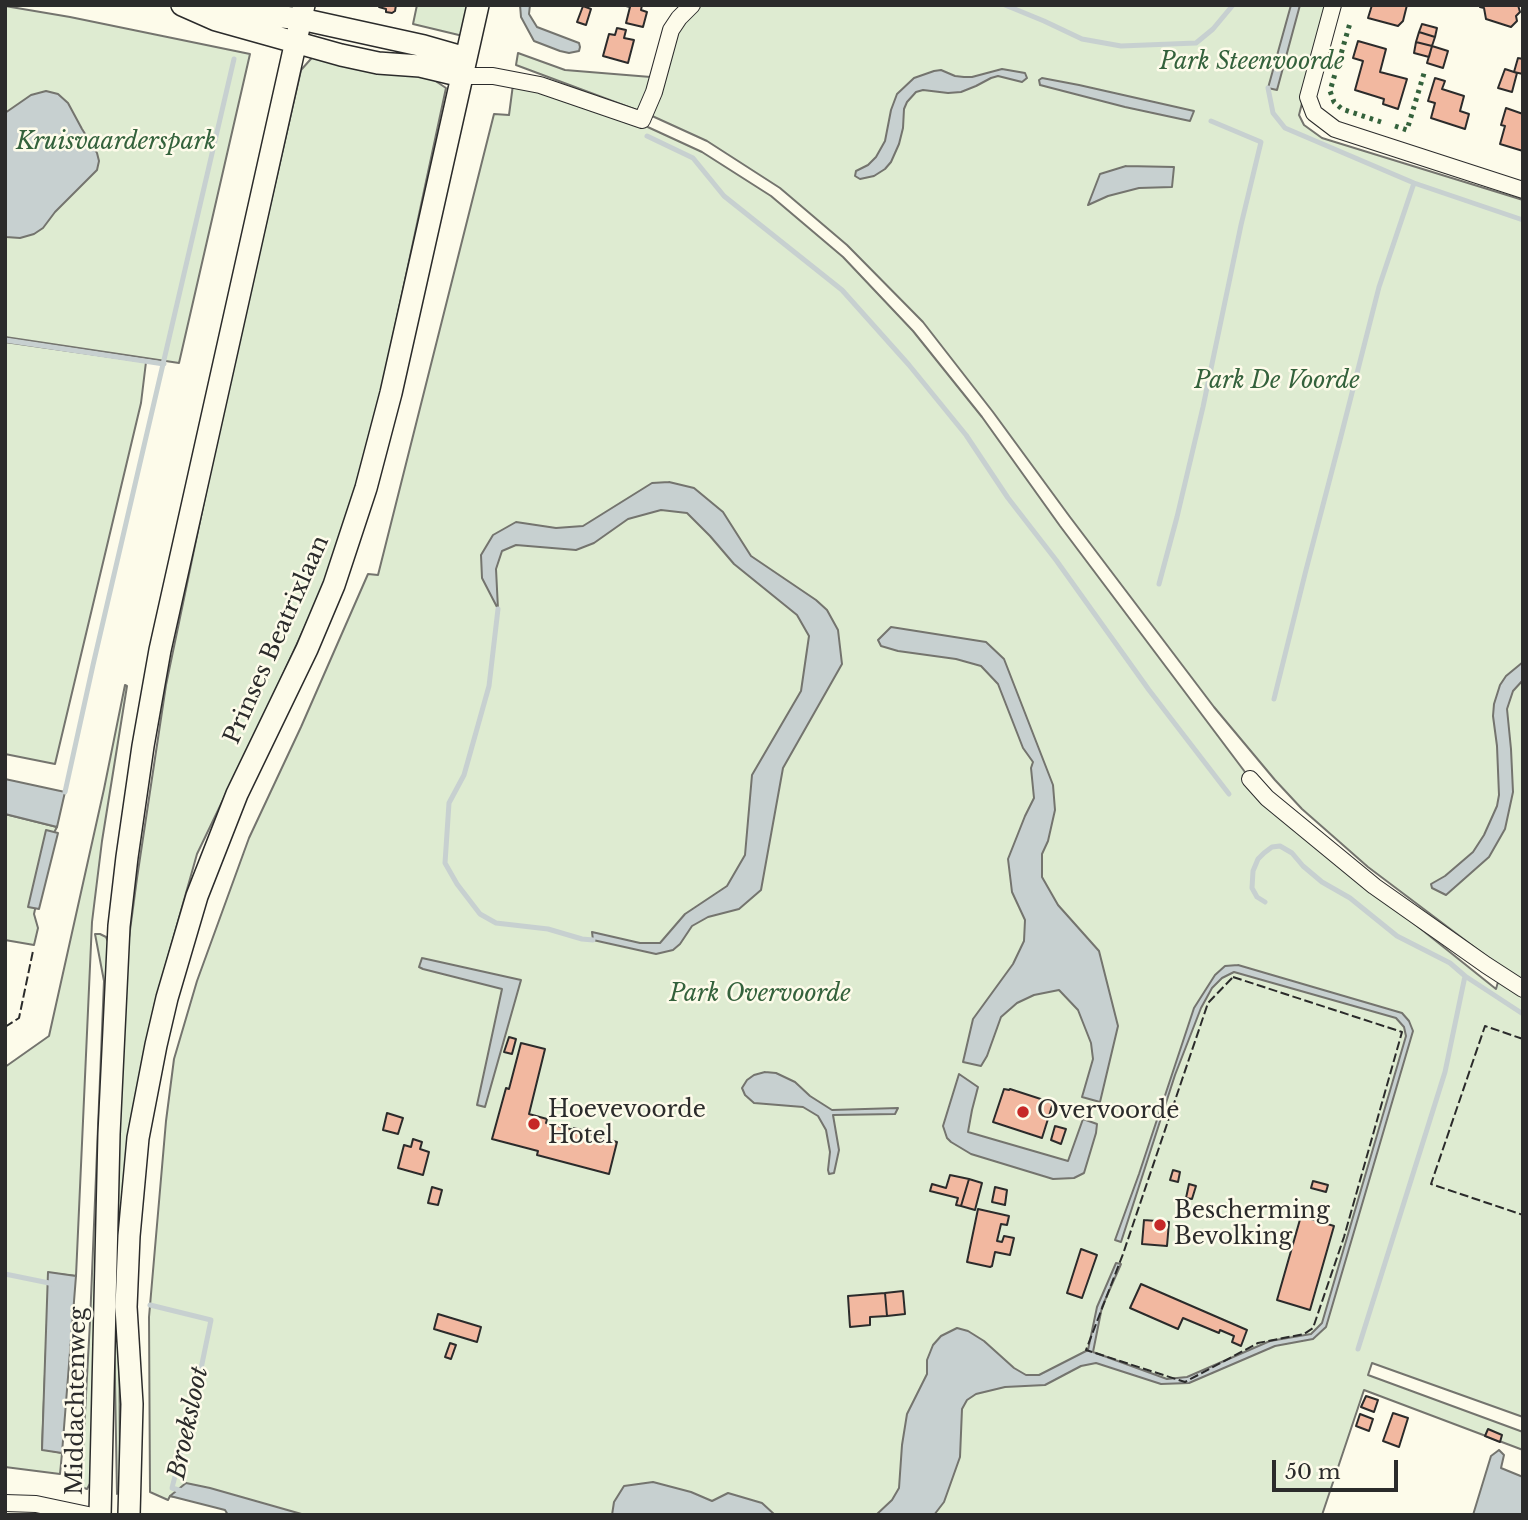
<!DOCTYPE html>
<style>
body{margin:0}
#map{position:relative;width:1528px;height:1520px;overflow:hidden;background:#fdfbea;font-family:"Libre Baskerville",serif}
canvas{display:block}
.frame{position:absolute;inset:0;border:7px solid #2b2b2b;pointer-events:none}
.scale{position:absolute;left:1272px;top:1460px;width:126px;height:32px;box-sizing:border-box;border:4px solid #2b2b2b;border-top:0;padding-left:9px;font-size:21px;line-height:24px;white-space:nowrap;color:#2b2b2b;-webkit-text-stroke:5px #fdfbea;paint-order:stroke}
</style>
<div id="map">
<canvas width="1528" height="1520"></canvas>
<div class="frame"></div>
<div class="scale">50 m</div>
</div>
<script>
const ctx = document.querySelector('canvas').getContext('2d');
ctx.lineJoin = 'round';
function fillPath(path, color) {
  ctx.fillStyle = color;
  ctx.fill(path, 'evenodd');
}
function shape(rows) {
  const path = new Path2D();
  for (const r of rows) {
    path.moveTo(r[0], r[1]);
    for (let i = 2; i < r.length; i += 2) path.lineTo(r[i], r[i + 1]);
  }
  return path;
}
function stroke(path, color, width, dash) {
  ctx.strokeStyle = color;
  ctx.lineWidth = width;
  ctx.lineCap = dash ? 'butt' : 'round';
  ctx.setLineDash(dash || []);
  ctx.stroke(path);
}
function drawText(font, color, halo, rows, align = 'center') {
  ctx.font = font + ' "Libre Baskerville",serif';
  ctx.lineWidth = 5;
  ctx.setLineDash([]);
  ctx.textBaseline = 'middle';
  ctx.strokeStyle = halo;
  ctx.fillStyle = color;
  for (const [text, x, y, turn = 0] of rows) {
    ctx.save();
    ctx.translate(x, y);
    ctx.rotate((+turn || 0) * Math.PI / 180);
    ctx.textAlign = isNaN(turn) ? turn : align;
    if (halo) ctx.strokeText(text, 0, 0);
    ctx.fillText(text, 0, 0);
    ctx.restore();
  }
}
const green = shape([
 [417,5,470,5,463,36,413,24,417,5],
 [699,5,1327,5,1299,115,1304,125,1322,138,1523,200,1523,1417,1372,1363,1368,1375,1523,1432,1523,1450,1364,1390,1322,1515,287,1515,170,1496,168,1500,150,1492,149,1317,166,1121,174,1059,197,981,249,838,301,727,368,574,378,575,494,114,509,115,514,77,639,123,702,152,771,196,843,257,913,331,982,417,1060,526,1260,792,1366,885,1496,989,1502,968,1368,867,1302,809,1275,780,1214,707,1070,517,993,412,923,322,847,245,780,188,707,141,650,115,516,65,518,53,565,70,663,78,676,29,699,5],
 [5,6,70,17,250,54,179,363,5,337,5,6],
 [318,51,431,78,446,88,383,383,342,546,273,696,197,854,155,1003,119,1268,120,1490,117,1494,113,1268,126,960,137,878,166,685,221,420,301,70,318,51],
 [5,342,146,362,141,403,55,764,5,754,5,342],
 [125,685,127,686,102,841,92,922,76,1276,49,1273,42,1449,62,1453,60,1474,5,1467,5,1067,49,1036,104,789,125,685],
 [5,814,57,827,50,840,34,914,38,928,34,945,5,940,5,814],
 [95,934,100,934,106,937,110,946,92,1480,87,1489,76,1485,73,1481,74,1475,82,1468,90,1322,104,981,95,934]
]);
const water = shape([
 [520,5,530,5,529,14,537,27,579,43,580,47,579,51,569,53,560,51,534,41,521,17,520,5],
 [1291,5,1300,5,1277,90,1268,88,1291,5],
 [1002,69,1025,73,1027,78,1022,82,998,76,991,78,976,86,961,92,948,93,923,90,916,92,907,102,904,109,903,128,899,144,891,162,885,169,874,176,860,179,855,176,856,171,868,165,876,157,885,141,891,110,897,94,914,78,934,71,941,70,955,76,964,77,972,77,1002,69],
 [1042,78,1079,85,1194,111,1190,121,1125,107,1040,85,1039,80,1042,78],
 [46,91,58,94,68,103,82,129,97,153,99,161,97,170,55,212,43,228,34,234,20,238,6,237,5,113,31,95,46,91],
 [1126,166,1174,167,1172,187,1139,188,1108,196,1088,205,1100,174,1126,166],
 [669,482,694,488,723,512,751,556,816,600,827,610,838,630,842,664,783,768,761,890,739,909,708,917,692,926,680,944,673,950,656,954,593,940,592,932,640,943,660,943,685,914,727,886,745,855,752,775,801,691,809,636,797,615,734,564,710,536,687,513,661,510,628,519,594,543,576,550,516,545,502,551,496,569,498,609,482,578,481,555,493,535,516,522,556,528,583,526,652,483,669,482],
 [891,627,986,642,1004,659,1053,785,1055,810,1048,841,1042,854,1042,877,1058,905,1099,951,1118,1026,1100,1102,1082,1097,1093,1059,1091,1043,1078,1010,1059,990,1034,995,1017,1003,1001,1017,987,1056,981,1066,963,1062,973,1019,1013,964,1024,941,1025,920,1012,892,1008,859,1025,816,1034,798,1031,768,1033,762,1023,748,998,684,981,666,956,659,898,651,881,646,878,640,891,627],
 [1523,662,1523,680,1513,691,1507,709,1511,749,1513,792,1505,829,1489,857,1446,895,1432,888,1431,884,1445,876,1473,852,1484,835,1497,806,1499,795,1497,746,1493,716,1494,704,1500,685,1506,676,1523,662],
 [5,779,65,792,57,827,5,814,5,779],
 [46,830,58,833,39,909,28,907,46,830],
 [422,958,521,980,485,1107,477,1105,502,989,423,969,419,967,422,958],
 [1238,965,1402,1013,1409,1021,1413,1031,1326,1327,1313,1339,1275,1346,1189,1383,1161,1384,1096,1363,1081,1366,1045,1385,1005,1387,976,1394,967,1400,962,1409,960,1457,944,1502,934,1515,876,1515,892,1500,899,1488,902,1445,907,1414,927,1374,927,1360,933,1345,941,1336,957,1328,968,1331,984,1341,1014,1368,1026,1375,1039,1375,1088,1350,1097,1307,1116,1263,1121,1264,1102,1307,1093,1352,1167,1379,1187,1377,1270,1341,1311,1334,1322,1323,1406,1036,1404,1027,1396,1018,1234,972,1222,978,1212,988,1201,1008,1175,1075,1121,1242,1115,1240,1139,1174,1194,1008,1215,975,1225,966,1238,965],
 [765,1072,776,1073,795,1082,810,1096,832,1110,898,1108,895,1114,833,1115,839,1150,834,1173,829,1174,828,1170,830,1152,826,1130,818,1116,803,1107,754,1103,745,1095,742,1088,747,1080,754,1075,765,1072],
 [959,1074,978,1087,972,1110,968,1132,1068,1161,1083,1119,1097,1124,1096,1133,1084,1173,1074,1178,1053,1179,971,1154,951,1142,947,1138,943,1126,959,1074],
 [48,1272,76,1276,62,1453,42,1450,48,1272],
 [1499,1450,1504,1455,1501,1468,1523,1477,1523,1515,1473,1515,1491,1456,1499,1450],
 [653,1482,691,1492,712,1501,728,1493,762,1503,775,1515,612,1515,614,1502,624,1486,653,1482],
 [186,1483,210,1488,305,1515,228,1515,225,1510,170,1496,186,1483]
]);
const stream = shape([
 [1005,5,1044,21,1082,39,1121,46,1196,43,1213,29,1233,5],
 [1268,88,1273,113,1285,128,1414,183,1523,220],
 [647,136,693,158,724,196,842,290,909,365,966,435,1008,498,1056,560,1149,690,1229,794],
 [5,340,164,364],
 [1159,584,1177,517,1203,407,1241,225,1261,142,1211,121],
 [498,609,489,686,464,775,449,803,445,863,457,884,480,914,496,923,548,929,582,939,593,940],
 [1274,699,1306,570,1340,440,1379,287,1414,183],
 [65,792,93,665,234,59],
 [1265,902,1257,897,1252,888,1253,871,1258,859,1264,853,1272,847,1280,846,1292,853,1303,866,1322,882,1350,898,1397,936,1450,963,1465,976,1445,1072,1358,1349],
 [1465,976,1523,1014],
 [5,1274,54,1284],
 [150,1305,211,1320,196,1393,172,1488,182,1491]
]);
const building = shape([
 [379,5,396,5,395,11,392,13,386,12,386,9,379,7,379,5],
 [622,5,642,5,641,10,647,12,643,27,626,23,630,7,622,5],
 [1372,5,1407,5,1403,21,1398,26,1368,18,1372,5],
 [1480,5,1518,5,1520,12,1516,16,1517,21,1511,27,1486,19,1484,8,1480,7,1480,5],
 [583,6,591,9,586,25,577,22,583,6],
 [1422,24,1437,28,1435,37,1419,32,1422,24],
 [617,28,626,30,624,38,634,40,628,63,603,56,609,34,615,35,617,28],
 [1419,32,1435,37,1432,46,1416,42,1419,32],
 [1358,41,1386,49,1380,72,1407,79,1398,109,1383,104,1384,99,1355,90,1363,61,1353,58,1358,41],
 [1416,42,1432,46,1429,57,1414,53,1416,42],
 [1432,46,1448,51,1443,68,1427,63,1432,46],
 [1518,58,1523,59,1523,74,1514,72,1518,58],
 [1505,69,1517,73,1512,92,1498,88,1505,69],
 [1435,78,1445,81,1442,89,1464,96,1460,111,1469,114,1465,129,1431,118,1435,103,1428,101,1435,78],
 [1506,108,1523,114,1523,151,1500,144,1505,126,1501,125,1506,108],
 [509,1037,516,1039,512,1054,504,1052,509,1037],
 [521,1043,545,1049,529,1114,547,1119,546,1123,574,1130,574,1128,581,1130,581,1132,617,1142,609,1174,537,1155,538,1151,492,1139,506,1088,509,1089,521,1043],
 [1004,1089,1009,1090,1010,1089,1053,1103,1042,1138,993,1122,1004,1089],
 [387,1113,403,1118,398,1134,383,1130,387,1113],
 [1055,1126,1066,1129,1061,1144,1051,1140,1055,1126],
 [413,1139,422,1142,420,1149,429,1152,423,1175,398,1168,404,1145,411,1147,413,1139],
 [1173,1170,1180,1172,1178,1182,1170,1180,1173,1170],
 [950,1175,969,1179,961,1206,956,1205,958,1198,930,1191,932,1184,946,1188,950,1175],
 [969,1179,982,1183,975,1210,961,1206,969,1179],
 [1313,1181,1328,1185,1326,1192,1311,1188,1313,1181],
 [1189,1184,1196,1186,1192,1199,1186,1198,1189,1184],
 [432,1187,442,1190,438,1205,428,1203,432,1187],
 [995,1187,1007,1190,1005,1205,992,1202,995,1187],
 [978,1209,1009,1216,1007,1225,1001,1224,997,1241,1002,1242,1004,1236,1014,1238,1010,1255,995,1252,992,1266,990,1267,967,1262,978,1209],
 [1301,1216,1334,1226,1310,1310,1277,1300,1301,1216],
 [1144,1220,1169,1222,1167,1246,1142,1244,1144,1220],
 [1081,1249,1097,1255,1082,1298,1067,1293,1081,1249],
 [1141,1284,1247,1330,1241,1346,1232,1342,1234,1336,1220,1330,1219,1333,1183,1318,1178,1329,1130,1308,1141,1284],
 [903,1291,905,1314,887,1316,885,1293,903,1291],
 [885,1293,887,1316,870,1317,870,1325,850,1327,848,1296,885,1293],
 [438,1314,481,1327,477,1342,434,1329,438,1314],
 [450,1343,456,1345,451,1359,445,1357,450,1343],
 [1366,1396,1378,1400,1374,1412,1361,1407,1366,1396],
 [1393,1413,1408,1418,1399,1447,1383,1441,1393,1413],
 [1360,1414,1373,1419,1369,1431,1356,1426,1360,1414],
 [1488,1429,1502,1435,1500,1442,1485,1436,1488,1429]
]);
const street = shape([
 [1333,5,1308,97,1314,113,1335,129,1523,190],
 [462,76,493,76,540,85,642,120,654,92,671,30,679,18,692,5],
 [1250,779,1267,798,1374,886,1486,965,1523,989],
 [5,1503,36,1504,88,1515]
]);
const secondary = shape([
 [182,5,216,20,341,55,378,63,420,66,462,76],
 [214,5,265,15,301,19,424,46,466,58],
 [100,1515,109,1134,119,926,127,857,143,746,160,650,304,5],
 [129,1515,132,1404,126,1307,129,1236,138,1138,156,1045,167,998,197,896,237,794,307,649,334,585,366,488,391,393,478,5]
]);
const hedge = shape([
 [1339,61,1350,23],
 [1337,67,1330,91,1334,102,1342,109,1381,122],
 [1395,126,1407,130,1425,70]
]);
const fence = shape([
 [1233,977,1402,1032,1344,1237,1313,1328,1304,1334,1258,1343,1185,1382,1086,1350,1123,1254,1208,1003,1233,977],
 [5,1027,19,1018,33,951],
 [1523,1039,1485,1026,1431,1184,1523,1215]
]);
const markers = [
 [1023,1112,7,"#c62828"],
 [534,1124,7,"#c62828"],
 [1160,1225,7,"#c62828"]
];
const parkNames = [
 ["Park Steenvoorde",1252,63],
 ["Kruisvaarderspark",116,143],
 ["Park De Voorde",1277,382],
 ["Park Overvoorde",760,995]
];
const streetNames = [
 ["Prinses Beatrixlaan",277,640,-66],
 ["Middachtenweg",77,1401,-89]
];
const poiNames = [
 ["Hoevevoorde",548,1111],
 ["Hotel",548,1137],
 ["Overvoorde",1037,1112],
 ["Bescherming",1174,1212],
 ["Bevolking",1174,1238]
];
const waterNames = [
 ["Broeksloot",189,1423,-78]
];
fillPath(green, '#deebd1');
stroke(green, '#74746e', 2);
fillPath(water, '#c7d0d0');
stroke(water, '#74746e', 2);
stroke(stream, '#c7d0d0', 5);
fillPath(building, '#f2b8a0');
stroke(building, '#2b2b2b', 2);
stroke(street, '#2b2b2b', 18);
stroke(secondary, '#2b2b2b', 24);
stroke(street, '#fdfbea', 16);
stroke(secondary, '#fdfbea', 21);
stroke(hedge, '#34623c', 5, [3.5, 5]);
stroke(fence, '#2b2b2b', 2, [9, 3.5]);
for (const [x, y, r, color] of markers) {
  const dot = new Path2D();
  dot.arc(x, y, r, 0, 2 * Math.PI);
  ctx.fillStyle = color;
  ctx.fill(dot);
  stroke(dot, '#fdfbea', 2.5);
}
drawText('italic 23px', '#34623c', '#fdfbea', parkNames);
drawText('23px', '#2b2b2b', '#fdfbea', streetNames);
drawText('23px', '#2b2b2b', '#fdfbea', poiNames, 'left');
drawText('italic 24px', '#2b2b2b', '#fdfbea', waterNames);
</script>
